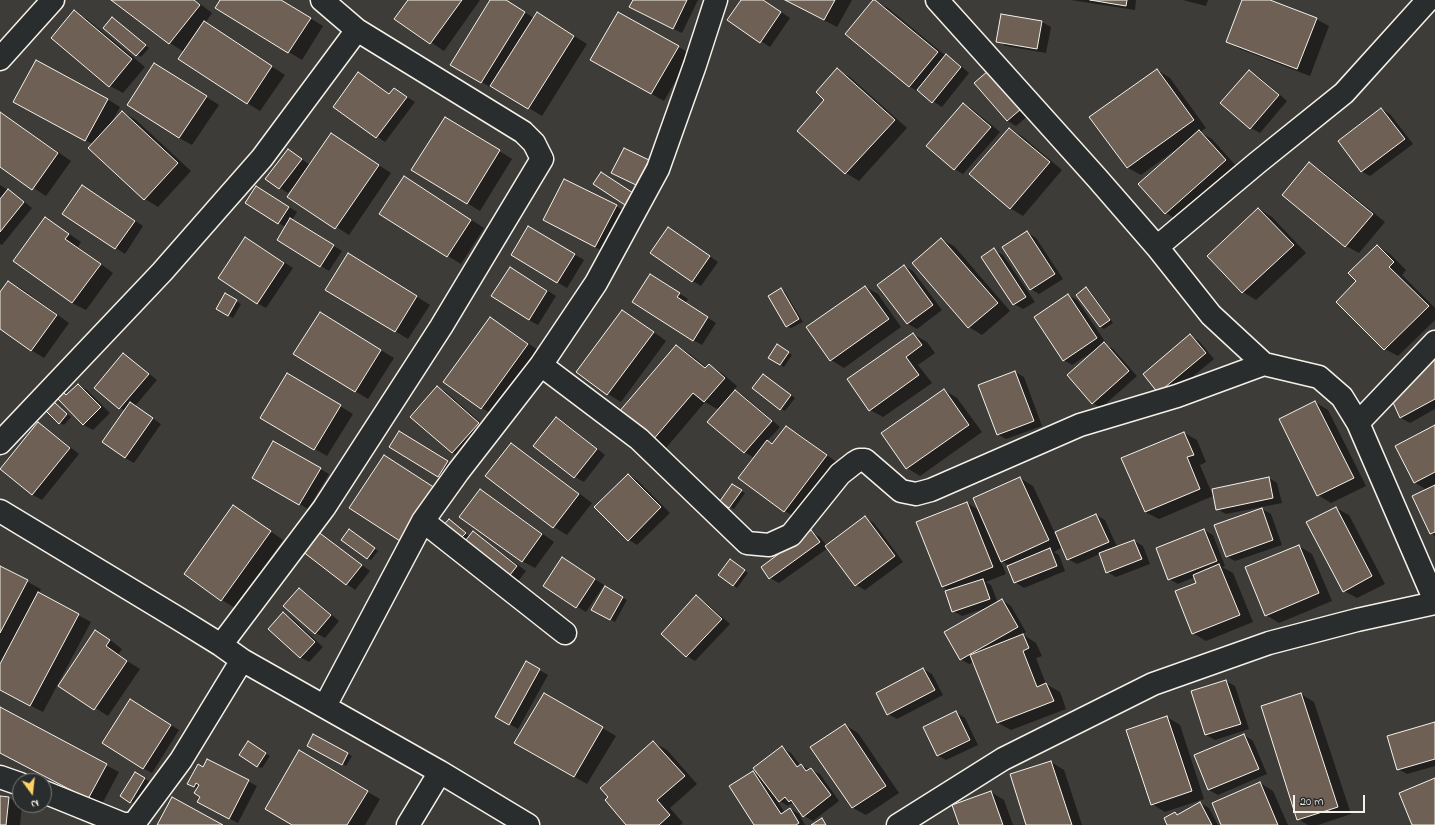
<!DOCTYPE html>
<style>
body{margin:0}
#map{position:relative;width:1435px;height:825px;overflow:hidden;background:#3e3c39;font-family:"Indie Flower",sans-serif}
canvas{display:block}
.north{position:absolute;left:12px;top:773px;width:40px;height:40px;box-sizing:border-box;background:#2a2d2e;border:1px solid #7b7b78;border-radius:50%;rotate:165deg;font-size:11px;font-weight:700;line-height:16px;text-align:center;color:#f4f1e8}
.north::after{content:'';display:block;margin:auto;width:14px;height:18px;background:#ffd166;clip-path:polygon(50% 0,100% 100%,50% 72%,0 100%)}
.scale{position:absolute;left:1293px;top:795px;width:72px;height:18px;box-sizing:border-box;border:2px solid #f4f1e8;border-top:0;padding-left:5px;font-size:12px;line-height:14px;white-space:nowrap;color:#f4f1e8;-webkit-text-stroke:3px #2a2d2e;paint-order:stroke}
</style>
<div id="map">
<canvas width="1435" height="825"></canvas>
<div class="north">N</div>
<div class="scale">20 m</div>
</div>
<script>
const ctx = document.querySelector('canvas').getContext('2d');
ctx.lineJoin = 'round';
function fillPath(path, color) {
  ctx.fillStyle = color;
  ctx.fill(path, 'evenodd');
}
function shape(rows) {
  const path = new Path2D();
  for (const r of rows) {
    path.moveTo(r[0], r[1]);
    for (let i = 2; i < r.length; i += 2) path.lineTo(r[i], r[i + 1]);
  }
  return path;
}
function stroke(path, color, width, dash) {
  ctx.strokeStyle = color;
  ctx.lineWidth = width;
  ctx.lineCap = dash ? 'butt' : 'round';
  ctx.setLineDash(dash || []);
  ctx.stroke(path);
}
const shadow = shape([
 [112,0,195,0,212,13,205,23,285,75,260,111,247,103,184,52,170,43],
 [221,0,280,0,323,26,302,60,216,8],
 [409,0,480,0,444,51,396,19],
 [491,0,504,0,534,18,550,21,587,44,542,116,496,88,495,90,452,64],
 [634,0,698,0,682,33,639,12],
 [743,0,763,0,790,18,770,47,729,20],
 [786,0,852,0,837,27],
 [874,0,888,8,946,56,955,61,969,73,942,107,909,86],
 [1071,0,1136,0,1135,10],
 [1183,0,1208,0,1206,6],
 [1243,0,1268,0,1316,19,1329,26,1310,76,1240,49,1227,42],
 [74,12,87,19,145,67,123,93,110,86],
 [618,13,691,54,664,101,591,60],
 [112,18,149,48,141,57,104,28],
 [1042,22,1051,27,1046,53,1006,46,997,41],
 [837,70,850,77,907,128,859,181,846,173,798,131,826,100],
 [1157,70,1170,78,1206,128,1200,132,1212,139,1238,168,1179,221,1166,213,1139,184,1176,152,1175,150,1141,175,1128,168,1091,118],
 [1249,71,1258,76,1287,101,1260,133,1251,128,1222,102],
 [167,72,219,105,192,145,179,138],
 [988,72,1029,115,1016,126,1008,121,975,83],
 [358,73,390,95,394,89,415,102,385,142,334,106],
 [107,99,120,107,111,124,123,112,136,120,191,171,158,207,145,199,90,148,93,144,27,109],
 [964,104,972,109,1000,132,963,174,955,169],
 [1382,109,1390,114,1413,144,1370,176,1361,171],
 [0,112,71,161,46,196,0,166],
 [458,125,512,159,480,211,467,203],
 [1010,129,1023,137,1062,170,1023,216,1010,208],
 [331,134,391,173,349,235,289,196,294,189,292,188,288,193,280,188,289,150,310,165],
 [625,149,657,166,645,189,621,177],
 [1309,163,1322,171,1385,222,1359,253,1346,246],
 [0,185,17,196,32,208,2,245,0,244],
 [417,185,484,228,461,264,448,256],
 [91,191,143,226,125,254,64,213],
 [265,192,297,212,292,220,342,251,329,271,321,266,286,227,278,223],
 [616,206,629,214,608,254,544,220],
 [1259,209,1272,217,1306,253,1256,300,1243,292],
 [46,218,81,242,78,247,113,273,86,310,72,303,14,261],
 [529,227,584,260,567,288,512,255],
 [1027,232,1036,238,1063,279,1039,294,1031,289],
 [677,233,718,262,701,286,693,281],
 [246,238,293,268,266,308,257,303],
 [941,239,954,246,1010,311,982,335,969,327],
 [1377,246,1390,254,1406,270,1402,275,1435,308,1435,320,1398,356,1385,349,1358,281],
 [994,250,1003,255,1035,302,1023,309,1014,304,983,257],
 [362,262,430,305,408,339,327,289],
 [904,266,913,271,942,310,917,329,908,324,879,285],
 [519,273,556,296,538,325,529,320],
 [659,280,688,299,685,303,716,323,702,345,693,340],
 [8,282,22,289,69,323,44,358,31,350,0,328,0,293],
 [865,287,878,294,901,327,844,368,831,360],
 [1086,288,1090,291,1113,323,1104,329,1100,327],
 [781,290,785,292,803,322,791,328,787,326],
 [225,295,241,304,233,318,217,309],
 [1068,295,1077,300,1106,343,1104,344,1113,349,1137,376,1101,408,1093,403,1092,352,1072,365,1064,360],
 [623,311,636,319,666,341,621,402,608,394,578,372],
 [490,319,503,326,541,352,495,416,482,408,445,382],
 [333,321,394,358,368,399,355,391],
 [913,334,927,342,935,353,918,365,932,383,883,417,870,410],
 [1190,336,1199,341,1214,359,1168,397,1159,392],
 [677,346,690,354,707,368,709,365,722,373,737,386,734,390,744,396,780,427,767,441,773,444,786,427,799,434,839,464,798,519,785,511,739,478,754,458,745,452,709,422,719,410,705,402,666,448,653,440],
 [782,348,792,355,784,367,769,357],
 [123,355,132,360,157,380,135,406,161,424,134,463,125,458,125,411,95,388],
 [1435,361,1435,409,1410,423,1401,418,1392,398],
 [1015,372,1024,377,1042,426,1006,439,997,434],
 [764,375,795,398,785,411,781,409],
 [300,382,353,414,327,456,261,417],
 [78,385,87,390,110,413,93,430,84,425,58,398,66,396],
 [437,387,446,392,487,428,461,458,453,453,411,417],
 [944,390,957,398,982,432,920,476,907,468],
 [1315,402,1328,410,1366,486,1331,503,1318,495],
 [55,403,71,417,64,425,60,423],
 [556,418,565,423,605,455,584,482,575,477,534,446],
 [38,424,47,429,79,454,42,500,33,495,1,469],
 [1435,426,1435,536,1431,533,1427,490,1414,482],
 [1184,433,1197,440,1206,462,1200,465,1213,496,1159,519,1145,512],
 [408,437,456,467,447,481,438,476],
 [273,442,329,474,308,509,253,477],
 [511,444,524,452,592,503,567,535,554,527,487,476],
 [628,475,637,480,670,513,637,545,629,540],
 [1020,478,1033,486,1055,533,1096,515,1105,520,1117,547,1134,541,1143,546,1150,564,1116,577,1107,572,1100,554,1077,564,1068,559,1063,547,1054,552,1059,555,1065,571,1024,588,1015,582,1010,566,1000,560,1006,574,986,582,991,585,998,603,1002,600,1011,606,1026,632,1022,634,1036,643,1042,656,1036,658,1046,684,1060,692,1066,709,1011,730,998,723,974,662,969,664,960,659,986,608,962,616,953,611,950,591,942,587,967,503,979,510],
 [1269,478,1277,483,1282,503,1226,514,1217,509],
 [736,487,745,493,734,509,730,507],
 [480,490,493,498,554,542,535,568,522,561],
 [234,506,283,540,235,608,222,600,185,574],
 [1336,508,1349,515,1385,584,1357,598,1344,591],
 [1262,509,1271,514,1282,545,1235,561,1226,556],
 [865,518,874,523,903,562,865,590,856,585,828,548,779,583,770,578,762,567,811,532,820,537,827,546],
 [449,520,470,537,473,532,482,538,526,571,516,584,466,539,462,544],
 [1204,530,1213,535,1225,566,1222,567,1233,573,1253,622,1206,641,1193,633,1197,583,1195,577,1178,584,1169,579],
 [318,533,326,538,370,571,355,590,347,584,304,551],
 [353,533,378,551,371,560,367,558],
 [1299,546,1312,554,1332,601,1279,623,1266,615],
 [734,562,748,573,737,588,733,585],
 [571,564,604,585,586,612,544,586],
 [0,567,41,589,38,594,91,622,43,712,0,690],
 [605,588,627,600,615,622,593,610],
 [299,589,308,594,339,621,325,638,316,633],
 [696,597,705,602,730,624,695,661,687,656],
 [283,613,292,618,323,647,309,662,300,657],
 [109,639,122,649,118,655,140,669,108,716,60,685],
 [527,663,548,675,518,729,496,716],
 [923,669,932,674,943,695,897,719,888,714],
 [1226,681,1235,686,1249,729,1215,740,1206,735,1192,692],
 [544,694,616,736,587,784,516,743],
 [1301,694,1314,702,1351,814,1318,825,1308,825,1298,819],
 [139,705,179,730,152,773,143,768],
 [0,709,119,772,101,806,0,752],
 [956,712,965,718,978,745,946,760,937,755],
 [1167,717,1180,725,1204,799,1165,812,1152,804],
 [1435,723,1435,766,1407,774,1398,769],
 [845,725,858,733,899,793,866,815,853,808,812,747],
 [314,735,352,756,346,766,308,746],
 [1244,735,1253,741,1267,774,1218,795,1209,790,1195,756],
 [653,742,667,750,697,784,670,808,683,823,680,825,628,825],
 [252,745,270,756,262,768,257,766],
 [782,748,791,753,800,765,820,774,839,801,813,821,804,816,796,805,792,803,788,806,776,799,785,813,790,809,799,814,805,825,755,825,753,772,761,777],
 [299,752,380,799,365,825,294,825],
 [207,760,257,786,238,823,207,807,198,789,189,783,204,768],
 [1051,762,1064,770,1082,825,1027,825],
 [135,773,149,781,135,804,121,796],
 [1260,783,1273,791,1288,825,1222,825],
 [991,792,1004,800,1013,825,960,825],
 [0,797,9,798,22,805,20,825,0,825],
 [1200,803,1209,808,1218,825,1168,825,1175,813,1178,815]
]);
const building = shape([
 [111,0,194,0,200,5,169,44,111,0],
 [220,0,281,0,311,18,288,53,215,8,220,0],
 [408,0,462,0,430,44,394,19,408,0],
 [490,0,506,0,525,12,481,83,450,65,490,0],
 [633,0,687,0,673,29,629,7,633,0],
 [741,0,763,0,781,12,760,43,727,20,741,0],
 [785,0,835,0,824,20,785,0],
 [873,0,875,0,938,52,909,87,845,34,873,0],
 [1090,0,1127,0,1126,6,1090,0],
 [1242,0,1270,0,1317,18,1297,69,1226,42,1242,0],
 [74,10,132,59,109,87,51,38,74,10],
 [537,12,574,36,528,109,490,86,537,12],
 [618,12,679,46,651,94,590,60,618,12],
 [1001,14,1042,21,1037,49,996,42,1001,14],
 [112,17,146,45,136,56,103,28,112,17],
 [204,21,272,66,247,104,178,59,204,21],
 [946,54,961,67,932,103,917,90,946,54],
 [36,60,108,99,85,141,13,102,36,60],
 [154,63,207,96,179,138,127,105,154,63],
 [837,68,895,120,845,174,797,131,824,100,816,92,837,68],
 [1157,69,1194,120,1127,168,1089,117,1157,69],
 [1249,70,1279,95,1250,129,1220,103,1249,70],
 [988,71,1021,109,1007,121,974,83,988,71],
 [358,72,389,94,394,88,407,97,376,138,333,107,358,72],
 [963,103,991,127,954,170,926,146,963,103],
 [1381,108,1405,139,1361,172,1338,141,1381,108],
 [122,111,178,163,144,200,88,148,122,111],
 [0,112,58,153,32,190,0,167,0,112],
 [445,117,500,150,467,204,411,170,445,117],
 [1009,128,1050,162,1010,209,969,174,1009,128],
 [1199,130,1226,160,1165,214,1138,184,1199,130],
 [331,133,379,165,335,229,287,197,331,133],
 [624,148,649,160,636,185,611,173,624,148],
 [288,149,302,159,279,189,265,179,288,149],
 [1309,162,1373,214,1345,247,1282,195,1309,162],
 [601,172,633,193,625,205,593,184,601,172],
 [404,176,471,220,447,257,379,214,404,176],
 [564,179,617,205,595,247,543,220,564,179],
 [82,185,135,221,115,249,62,214,82,185],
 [256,186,289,207,278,224,245,203,256,186],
 [8,189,24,202,0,232,0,199,8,189],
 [1258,208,1294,245,1242,293,1207,256,1258,208],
 [45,217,69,234,65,239,101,264,72,303,13,261,45,217],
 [290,218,334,245,320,267,277,240,290,218],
 [528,226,575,254,557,283,511,255,528,226],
 [668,227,710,256,692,282,650,253,668,227],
 [1027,231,1055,274,1030,290,1002,247,1027,231],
 [245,237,284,263,257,304,218,278,245,237],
 [941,238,998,303,968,328,912,263,941,238],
 [1377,245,1394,262,1389,267,1429,306,1384,350,1336,302,1356,281,1348,273,1377,245],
 [994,248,1026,297,1013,305,981,257,994,248],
 [348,253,417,296,395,332,325,290,348,253],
 [904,265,933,305,907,324,877,285,904,265],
 [510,267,547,291,529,320,491,296,510,267],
 [650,274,680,293,677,297,708,317,693,341,632,302,650,274],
 [8,281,57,315,31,351,0,329,0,292,8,281],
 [865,286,889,319,830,361,806,327,865,286],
 [1086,287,1110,320,1100,327,1076,295,1086,287],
 [781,288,799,319,786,327,768,296,781,288],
 [225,293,237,300,228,316,216,309,225,293],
 [1068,294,1097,338,1063,361,1034,317,1068,294],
 [622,310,654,332,607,395,576,372,622,310],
 [320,312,381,350,355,392,293,354,320,312],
 [490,317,528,344,481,409,443,382,490,317],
 [913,333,922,345,906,357,919,375,869,411,847,379,913,333],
 [1190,334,1206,353,1158,393,1143,374,1190,334],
 [1104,342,1129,371,1092,404,1067,375,1104,342],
 [777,344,789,352,780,365,768,358,777,344],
 [676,345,705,368,709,364,725,378,704,402,693,393,652,441,618,413,676,345],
 [123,353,149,374,119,409,94,388,123,353],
 [1435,359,1435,399,1400,418,1391,398,1435,359],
 [1015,371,1034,421,997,435,978,385,1015,371],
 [287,373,341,405,314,450,260,418,287,373],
 [763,374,791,395,780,410,752,388,763,374],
 [78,384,101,407,83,425,57,398,63,392,66,395,78,384],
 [437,386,479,423,452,453,410,417,437,386],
 [944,389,969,425,906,469,881,433,944,389],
 [735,390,772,421,744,453,707,422,735,390],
 [1315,401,1354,478,1317,496,1279,419,1315,401],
 [54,402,67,414,59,424,46,411,54,402],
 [130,402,153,418,125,458,102,442,130,402],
 [556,417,597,449,574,478,533,446,556,417],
 [38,422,70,448,32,495,0,469,38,422],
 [1435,425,1435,472,1414,483,1395,446,1435,425],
 [786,426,827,455,784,512,738,478,767,440,772,444,786,426],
 [399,431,448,461,438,477,389,447,399,431],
 [1184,432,1194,455,1187,457,1200,489,1145,512,1121,458,1184,432],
 [273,441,321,468,299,505,252,478,273,441],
 [511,443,579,494,553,528,485,476,511,443],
 [384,455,435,488,400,541,349,508,384,455],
 [628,474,661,507,628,541,594,507,628,474],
 [1020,477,1049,540,1001,562,973,498,1020,477],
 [1269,477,1273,498,1216,510,1212,489,1269,477],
 [732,484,742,490,729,508,720,501,732,484],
 [1435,485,1435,532,1430,534,1412,496,1435,485],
 [480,489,542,534,522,562,459,517,480,489],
 [967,502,993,567,942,587,916,522,967,502],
 [233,505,271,531,221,601,184,574,233,505],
 [1336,507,1372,576,1343,592,1306,522,1336,507],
 [1262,508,1273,540,1226,557,1214,525,1262,508],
 [1096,514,1109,542,1067,560,1055,532,1096,514],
 [865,516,895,556,855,586,825,546,865,516],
 [449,519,466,533,457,542,441,528,449,519],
 [349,529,375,548,367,559,341,540,349,529],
 [1204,529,1217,561,1168,580,1156,548,1204,529],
 [811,530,820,542,769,579,761,567,811,530],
 [317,531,362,565,346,585,302,551,317,531],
 [473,531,517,566,506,580,462,545,473,531],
 [1134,540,1142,559,1106,573,1099,553,1134,540],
 [1299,545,1319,593,1265,616,1245,567,1299,545],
 [1050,548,1057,566,1014,583,1007,566,1050,548],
 [562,557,595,579,576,608,543,586,562,557],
 [730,559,745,570,733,586,718,575,730,559],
 [1219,564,1240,615,1192,634,1175,591,1196,583,1193,575,1219,564],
 [0,566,28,580,0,633,0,566],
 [983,579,990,599,952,612,945,591,983,579],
 [605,586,623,597,610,620,591,610,605,586],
 [299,588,331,615,315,634,283,606,299,588],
 [38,592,79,614,30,706,0,690,0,664,38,592],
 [696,595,722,619,686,657,661,634,696,595],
 [1002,599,1018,627,960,660,944,632,1002,599],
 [283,612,315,642,300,658,268,629,283,612],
 [95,630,110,640,106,646,127,661,94,710,58,686,95,630],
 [1023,634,1029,648,1023,651,1037,687,1046,683,1054,701,997,723,970,655,1023,634],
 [526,661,540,669,509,725,495,717,526,661],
 [923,668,935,690,887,715,876,693,923,668],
 [1226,680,1241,724,1205,735,1191,691,1226,680],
 [544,693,603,727,574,777,514,743,544,693],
 [1301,693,1338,807,1297,820,1261,706,1301,693],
 [130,699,171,725,143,769,102,743,130,699],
 [0,707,107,764,88,799,0,753,0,707],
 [956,711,970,740,937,756,923,727,956,711],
 [1167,716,1192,791,1151,805,1126,730,1167,716],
 [1435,722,1435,759,1397,770,1387,736,1435,722],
 [845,724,886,786,852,808,810,747,845,724],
 [313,734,348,753,342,765,307,746,313,734],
 [1244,734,1259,769,1208,790,1194,755,1244,734],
 [248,741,266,753,257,767,239,755,248,741],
 [653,741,685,776,657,800,670,815,659,825,626,825,605,800,608,797,600,788,653,741],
 [782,746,797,767,801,764,806,771,811,768,831,795,803,817,791,800,789,802,785,797,779,802,753,768,782,746],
 [299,750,368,791,347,825,292,825,265,809,299,750],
 [207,759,249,780,229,819,197,802,200,797,194,793,199,785,196,783,194,787,187,784,198,764,203,767,207,759],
 [1051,761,1072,825,1026,825,1010,774,1051,761],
 [753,771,781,814,790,808,799,823,796,825,754,825,729,786,753,771],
 [135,772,145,778,130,803,120,796,135,772],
 [1435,778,1435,825,1412,825,1399,793,1435,778],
 [1260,782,1278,825,1221,825,1212,803,1260,782],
 [991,791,1003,825,959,825,952,805,991,791],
 [0,796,9,797,6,825,0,825,0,796],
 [172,797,223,825,157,825,172,797],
 [1200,802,1212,825,1167,825,1164,818,1175,812,1177,815,1200,802],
 [822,818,826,825,811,825,822,818]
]);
const street = shape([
 [937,0,1097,178,1157,247,1211,315,1264,364,1319,377,1342,397,1358,423,1435,601],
 [0,59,53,0],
 [1157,247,1257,163,1344,93,1428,0],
 [541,365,639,439,747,543,769,545,791,535,840,474,854,463,859,460,865,460,901,491,916,494,931,490,1080,425,1177,396,1264,364],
 [1358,423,1435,342],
 [0,443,162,272,262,158,357,30],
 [0,511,179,619,221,645,242,660,440,772,528,825],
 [423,521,565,633],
 [221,645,324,508,441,327,542,159,534,143,523,132,357,30,322,0],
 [325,706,423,521,458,472,541,365,596,283,658,169,695,65,716,0],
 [0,777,20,784],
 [44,792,123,824,133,824],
 [133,825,181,760,242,660],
 [408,825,440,772],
 [898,825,1003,759,1153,684,1269,643,1357,620,1435,603]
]);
fillPath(shadow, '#0007');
fillPath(building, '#6e6054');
stroke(building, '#f4f1e8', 1);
stroke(street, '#f4f1e8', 25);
stroke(street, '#2a2d2e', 22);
</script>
